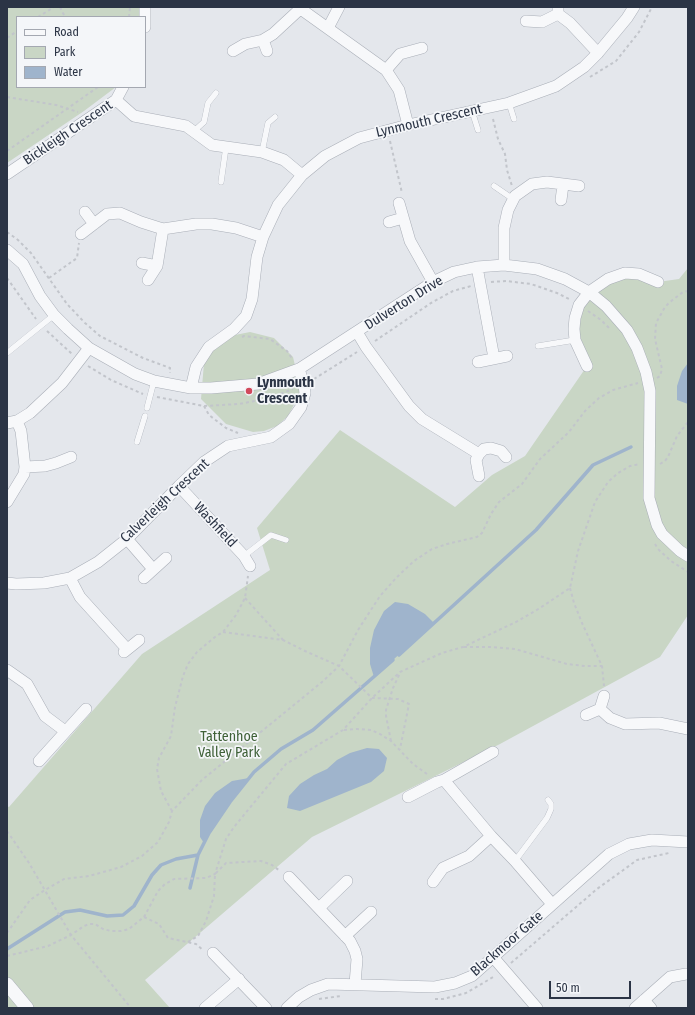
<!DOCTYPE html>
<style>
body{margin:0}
#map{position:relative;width:695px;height:1015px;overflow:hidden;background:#e4e7ec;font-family:"Fira Sans Condensed",sans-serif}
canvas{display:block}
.frame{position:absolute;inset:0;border:8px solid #2b3445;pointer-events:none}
.legend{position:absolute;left:16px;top:16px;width:130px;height:72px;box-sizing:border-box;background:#f4f6f9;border:1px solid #a4a8b1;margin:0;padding:5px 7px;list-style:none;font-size:12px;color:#2b3445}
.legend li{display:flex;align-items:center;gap:8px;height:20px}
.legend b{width:20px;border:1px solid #a4a8b1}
.scale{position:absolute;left:549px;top:981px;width:82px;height:18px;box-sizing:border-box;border:2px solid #2b3445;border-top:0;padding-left:5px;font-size:12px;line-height:14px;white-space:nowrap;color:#2b3445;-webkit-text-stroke:3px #f4f6f9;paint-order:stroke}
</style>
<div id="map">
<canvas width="695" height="1015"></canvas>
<div class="frame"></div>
<ul class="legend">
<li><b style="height:5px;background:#f7f8fa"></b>Road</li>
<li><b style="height:11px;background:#c9d6c5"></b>Park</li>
<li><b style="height:11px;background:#9fb4cc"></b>Water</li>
</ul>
<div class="scale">50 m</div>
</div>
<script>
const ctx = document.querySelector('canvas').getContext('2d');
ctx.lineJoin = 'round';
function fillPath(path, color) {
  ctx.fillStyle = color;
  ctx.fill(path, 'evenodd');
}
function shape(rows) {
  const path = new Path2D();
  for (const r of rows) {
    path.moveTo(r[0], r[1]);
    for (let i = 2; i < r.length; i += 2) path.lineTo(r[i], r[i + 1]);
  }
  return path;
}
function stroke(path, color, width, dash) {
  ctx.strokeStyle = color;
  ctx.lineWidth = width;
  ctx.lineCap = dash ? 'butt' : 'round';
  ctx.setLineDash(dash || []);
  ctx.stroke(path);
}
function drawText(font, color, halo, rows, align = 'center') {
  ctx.font = font + ' "Fira Sans Condensed",sans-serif';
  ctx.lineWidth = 3.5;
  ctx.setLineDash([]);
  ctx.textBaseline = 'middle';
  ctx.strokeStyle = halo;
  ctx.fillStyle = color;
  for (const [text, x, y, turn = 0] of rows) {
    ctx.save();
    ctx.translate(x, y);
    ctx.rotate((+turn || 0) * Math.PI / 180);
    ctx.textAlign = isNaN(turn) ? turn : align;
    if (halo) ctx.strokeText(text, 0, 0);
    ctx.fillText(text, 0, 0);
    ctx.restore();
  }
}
const green = shape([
 [7,7,141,7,141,17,17,17,17,87,116,87,84,111,7,163],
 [688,268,688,615,660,657,500,744,312,837,145,980,170,1008,7,1008,7,806,9,807,142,654,270,570,257,528,340,430,455,507,492,475,525,456,587,366,575,340,579,305,625,273,658,282,679,279],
 [250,332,274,338,293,357,301,391,288,416,277,426,264,431,253,432,226,424,201,399,204,363,215,347,235,335]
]);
const water = shape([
 [688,363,688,404,677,400,677,386,682,371],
 [395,602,408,604,425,614,434,623,374,677,370,664,370,648,374,630,384,611],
 [367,748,379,749,387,758,384,771,371,782,300,811,287,808,289,796,300,784,314,775,327,769,337,760,350,753],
 [249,778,230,802,209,833,204,843,200,837,200,820,205,806,215,793,232,781]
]);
const stream = shape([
 [399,655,536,530,593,465,631,447],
 [190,888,198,855],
 [7,949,65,912,80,910,107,916,123,915,134,906,152,875,161,865,176,859,198,855,209,833,230,802,254,772,281,749,313,730,393,660]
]);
const path = shape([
 [60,7,65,17],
 [38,17,54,7],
 [129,17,130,7],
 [7,38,17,31],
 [590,77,616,61,639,32,652,7],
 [7,97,56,105,78,112],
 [493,119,498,139,505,154,507,170,512,186],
 [390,141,402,193],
 [7,151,98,87],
 [7,232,18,240,31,253,67,304,85,323,100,336,143,358,170,368,170,373],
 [7,278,36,319],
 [49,278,77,258,79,243],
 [491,282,506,281,531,284,557,293,571,300],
 [588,311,601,320,611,330],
 [47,331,72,354],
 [242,337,244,336,270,339,287,351,293,360],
 [375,341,431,303,453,291,471,286],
 [88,366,111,380,143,394],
 [657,378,660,376,662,369,655,339,656,323,665,307,670,302,683,292,688,291],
 [314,379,357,352],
 [157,397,204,406,239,404,270,398,293,389],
 [204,406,209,415,226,428,238,433],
 [660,464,665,461,668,457,677,436,688,422],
 [655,544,658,549,671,561,688,572],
 [570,588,574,603,582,623,602,666,604,686],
 [245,598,283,640],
 [223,632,283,640,305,651,339,666,372,698,398,699,409,704,400,749],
 [464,647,491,647,515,649,567,664,585,666,602,666],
 [344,730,357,729,371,730,380,734,391,741,413,764,427,774],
 [391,741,386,716,386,710,393,688,400,673],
 [172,811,161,791,157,769,159,758,171,736,175,707,183,676,188,664,197,652,215,637,223,632,236,615,245,598,248,576],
 [7,831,29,863,71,935,131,1008],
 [144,917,159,924,168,938,196,944,203,950],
 [7,933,30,900,45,890,64,879,89,876,121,867,142,856,158,842,169,822,172,811,202,780,322,682,339,666,358,630,380,596,397,577,414,561,432,549,447,544,477,537,482,533,491,514,499,502,522,484,540,459,569,432,585,411,599,398,613,390,638,383],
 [188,942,198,936,206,921,214,896,215,874,226,863,261,861,272,865,280,871],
 [7,956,48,946,71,935,84,926,89,924,95,924,103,929,111,931,121,931,129,929,144,917,158,891,165,884,174,879,206,878,215,874,226,839,234,827,286,764,343,730,372,698,400,672,442,653,463,647,516,622,540,608,570,588,578,551,595,502,608,482,618,473,630,466,640,464],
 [511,963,597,889,622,871,637,860,669,853],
 [319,999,341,996],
 [435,999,443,999,466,993,495,976]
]);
const service = shape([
 [509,103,514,119],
 [472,111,478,130],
 [194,131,204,122,208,103,216,93],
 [262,152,268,123,275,117],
 [221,182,226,147],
 [494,186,513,199],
 [538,346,575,340],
 [7,353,54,315],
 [147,408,154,381],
 [137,442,145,416],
 [244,556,271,535,286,540],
 [515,861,547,818,551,809,551,804,548,800]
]);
const minor = shape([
 [145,7,145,27],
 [298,7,386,70,399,90,408,125],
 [558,14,570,23,598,53],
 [526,21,542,22,558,14,558,8],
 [328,28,339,7],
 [263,40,267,51],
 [233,51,245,44,263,40,273,34,300,9],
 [386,70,400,54,422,48],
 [116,100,134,116,186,126,212,145,262,152,284,160,302,175],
 [7,174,116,100,123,87],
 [561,200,563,185],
 [399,203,410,241,433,282],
 [85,212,94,224],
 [389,222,403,218],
 [81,234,107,214,120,213,141,222,163,229,196,224,212,224,236,228,263,237],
 [7,250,23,264,40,296,54,315,68,329,89,348,135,374,154,381,191,388,211,388,258,384,299,369,433,282,454,272,477,267,504,265,537,269,565,279,589,292,606,306,627,330,637,348,646,372,650,391,649,498,657,525,662,534,680,551,688,556],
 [142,263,157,266],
 [504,265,504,228,508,210,515,196,532,184,547,182,579,186],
 [477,267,494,358],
 [148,280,157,266,163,229],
 [357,332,366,347,409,406,422,419,479,454],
 [478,362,507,356],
 [587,366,575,340,574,329,575,318,579,305,589,292,608,279,625,273,639,274,658,282],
 [191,388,196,367,209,347,234,329,246,316,252,299,257,257,263,237,278,205,302,175,325,156,359,138,408,125,509,103,556,86,584,67,598,53,627,18,634,7],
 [7,423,17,421],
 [25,467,45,466,56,463,71,457],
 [479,476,476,460,479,454,484,449,491,448,501,451,506,457],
 [179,486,244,556,250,566],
 [7,502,24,474,25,467,21,431,17,421,30,413,62,383,89,348],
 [127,539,153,569],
 [70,578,80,597,127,649],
 [144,578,166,558],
 [7,583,16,584,44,583,70,578,98,562,127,539,179,486,204,462,228,446,271,437,289,424,301,407,305,393,304,385,299,369],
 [124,652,139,640],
 [7,670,27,684,45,716,65,731],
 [600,709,604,696],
 [586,715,600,709,610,718,625,724,659,723,688,729],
 [39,761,86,709],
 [444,780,491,836,515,861,552,904],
 [408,797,437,782,444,780,493,752],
 [289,877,350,941,355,951,357,959,355,984],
 [433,882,443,868,469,856,491,836],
 [319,908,347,881],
 [345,936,371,912],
 [213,953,266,1008],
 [493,957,537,1008],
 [644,1000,651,1008],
 [205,1008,239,979],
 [287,1008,299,997,311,990,328,984,435,987,455,983,472,976,609,854,629,844,652,840,688,842],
 [635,1008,670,977,686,974]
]);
const tertiary = shape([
 [7,984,27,1008]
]);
const markers = [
 [249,391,4,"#d1495b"]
];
const streetNames = [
 ["Lynmouth Crescent",429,121,-13],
 ["Bickleigh Crescent",68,133,-34],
 ["Dulverton Drive",404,303,-32],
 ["Calverleigh Crescent",165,501,-43],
 ["Washfield",215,525,47],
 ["Blackmoor Gate",507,944,-41]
];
const poiNames = [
 ["Lynmouth",257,383],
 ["Crescent",257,399]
];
const parkNames = [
 ["Tattenhoe",229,737],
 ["Valley Park",229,753]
];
fillPath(green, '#c9d6c5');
fillPath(water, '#9fb4cc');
stroke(stream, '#9fb4cc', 3.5);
stroke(service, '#a9aeb7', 6);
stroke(minor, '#a9aeb7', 12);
stroke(tertiary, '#a9aeb7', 14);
stroke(path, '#c2c5cb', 2, [3, 3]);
stroke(service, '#f7f8fa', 5.5);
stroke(minor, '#f7f8fa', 11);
stroke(tertiary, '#f7f8fa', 13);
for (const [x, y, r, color] of markers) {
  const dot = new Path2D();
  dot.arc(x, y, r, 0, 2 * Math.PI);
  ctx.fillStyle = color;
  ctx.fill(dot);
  stroke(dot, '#f4f6f9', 1.5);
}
drawText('14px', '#2b3445', '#f4f6f9', streetNames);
drawText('bold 14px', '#2b3445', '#f4f6f9', poiNames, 'left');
drawText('14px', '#3f6138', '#f4f6f9', parkNames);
</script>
